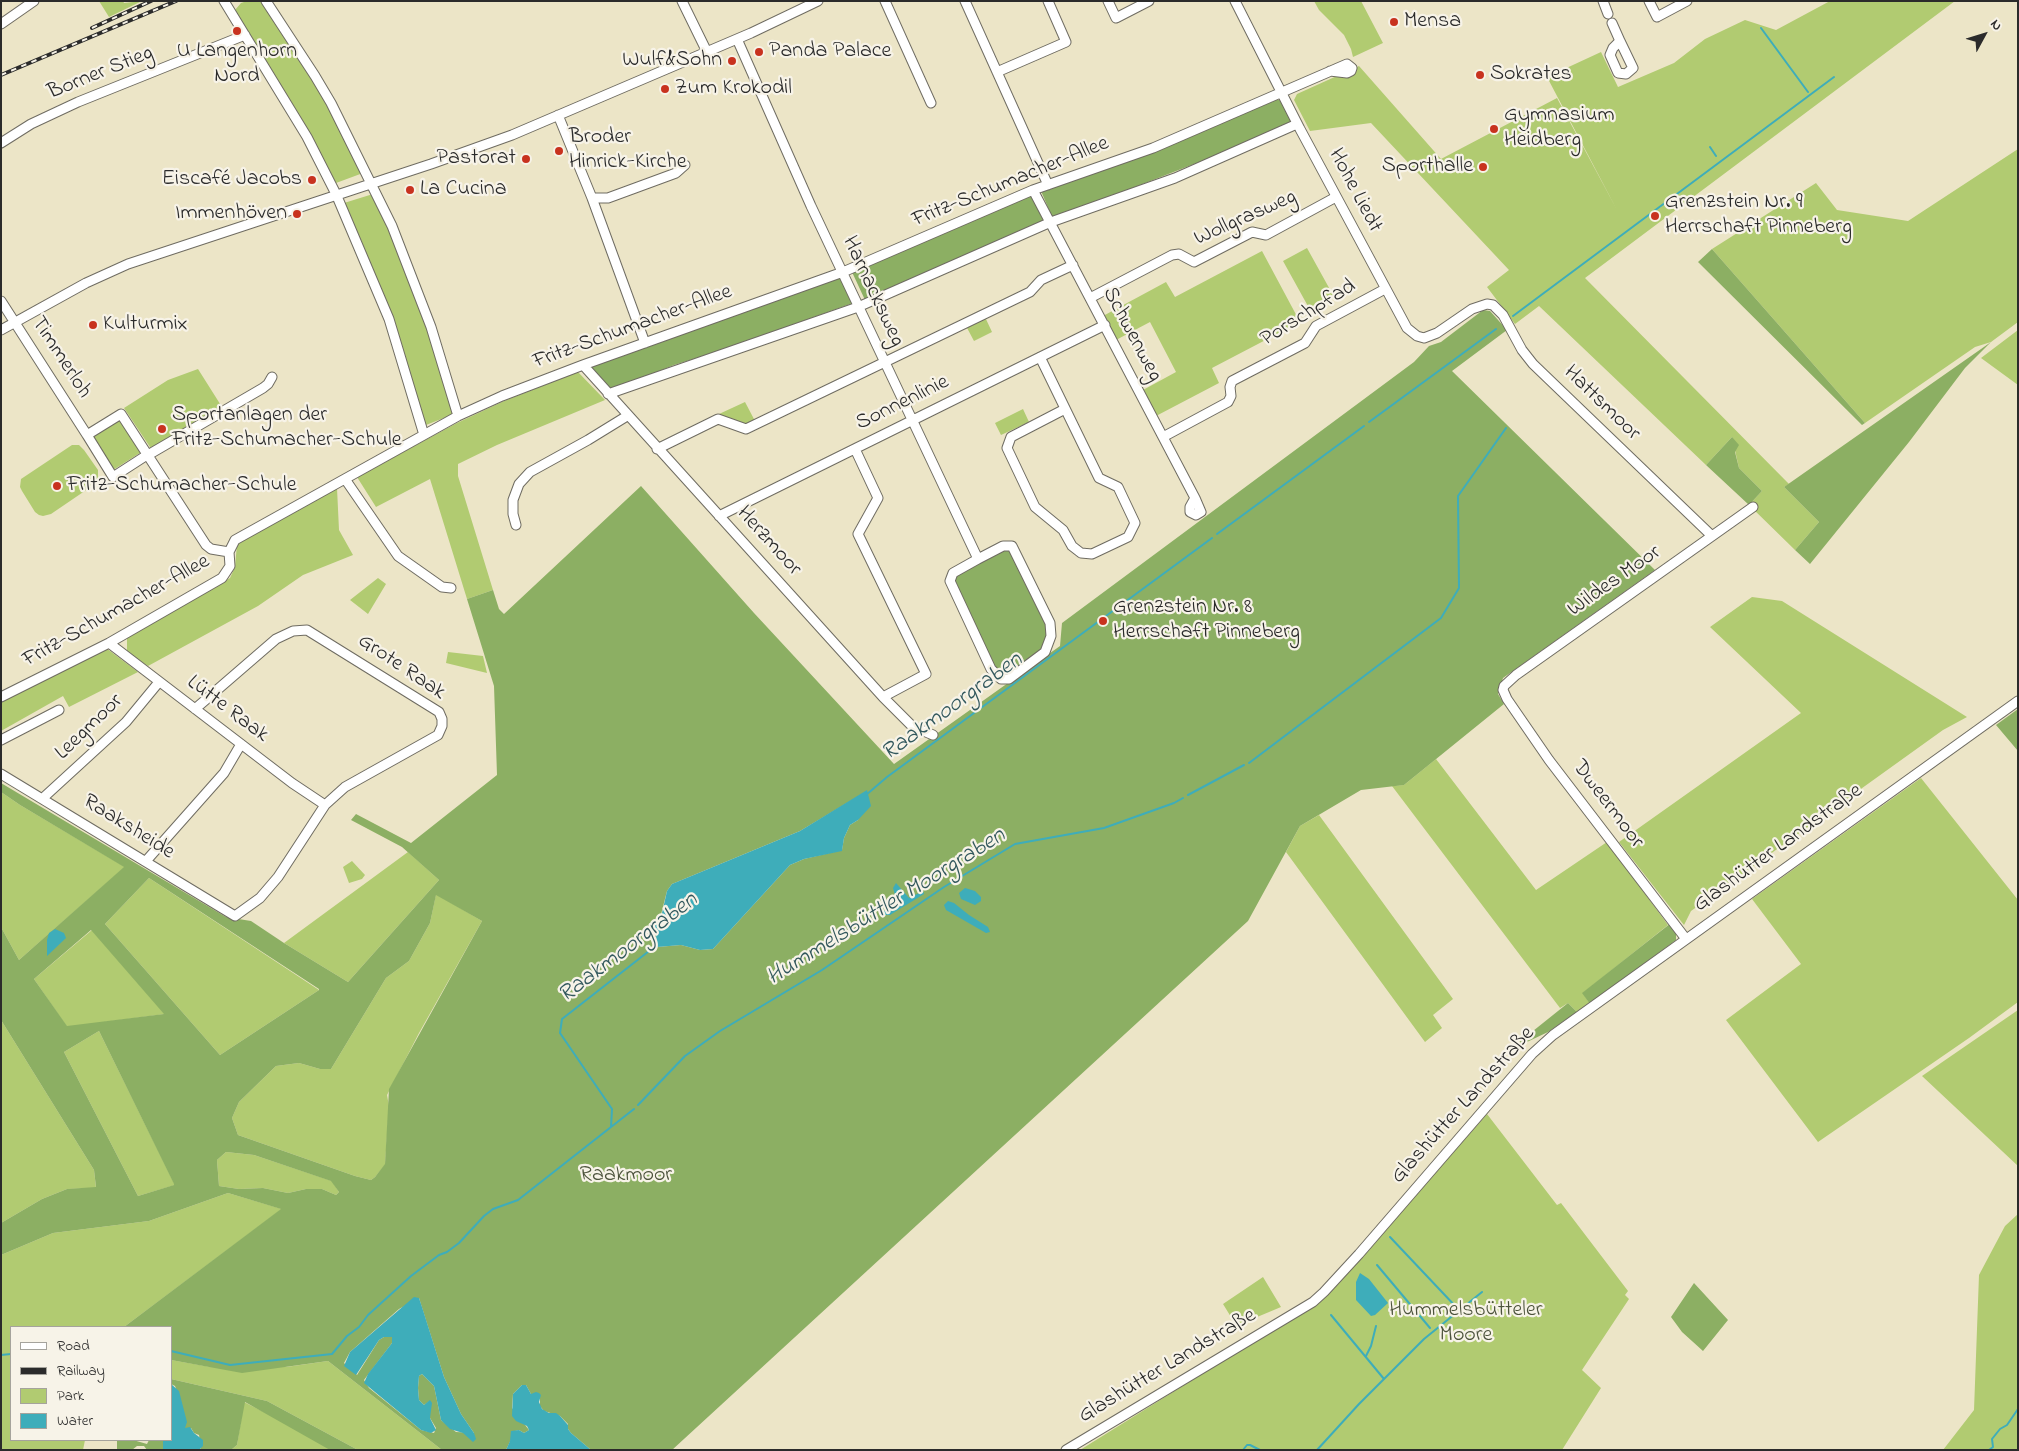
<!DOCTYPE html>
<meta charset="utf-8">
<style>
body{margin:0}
#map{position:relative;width:2019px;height:1451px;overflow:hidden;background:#ece5c7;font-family:"Indie Flower",sans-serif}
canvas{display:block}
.frame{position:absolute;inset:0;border:2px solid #2b2b2b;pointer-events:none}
.legend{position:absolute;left:10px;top:1326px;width:162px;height:115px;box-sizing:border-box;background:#f7f3e8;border:1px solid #a5a39c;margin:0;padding:6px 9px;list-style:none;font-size:15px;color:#2b2b2b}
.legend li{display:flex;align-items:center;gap:10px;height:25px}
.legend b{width:25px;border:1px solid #a5a39c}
.north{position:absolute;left:1959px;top:10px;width:50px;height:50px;-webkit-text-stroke:4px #f7f3e8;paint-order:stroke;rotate:51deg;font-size:14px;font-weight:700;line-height:20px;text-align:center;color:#2b2b2b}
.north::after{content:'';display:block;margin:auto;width:18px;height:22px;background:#2b2b2b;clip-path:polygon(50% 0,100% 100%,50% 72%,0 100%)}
</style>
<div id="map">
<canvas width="2019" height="1451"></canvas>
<div class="frame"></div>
<ul class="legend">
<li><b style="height:6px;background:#fff"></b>Road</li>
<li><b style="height:6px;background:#2b2b2b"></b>Railway</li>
<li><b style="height:14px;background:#b1cb71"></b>Park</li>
<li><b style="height:14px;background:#3eadba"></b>Water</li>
</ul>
<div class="north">N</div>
</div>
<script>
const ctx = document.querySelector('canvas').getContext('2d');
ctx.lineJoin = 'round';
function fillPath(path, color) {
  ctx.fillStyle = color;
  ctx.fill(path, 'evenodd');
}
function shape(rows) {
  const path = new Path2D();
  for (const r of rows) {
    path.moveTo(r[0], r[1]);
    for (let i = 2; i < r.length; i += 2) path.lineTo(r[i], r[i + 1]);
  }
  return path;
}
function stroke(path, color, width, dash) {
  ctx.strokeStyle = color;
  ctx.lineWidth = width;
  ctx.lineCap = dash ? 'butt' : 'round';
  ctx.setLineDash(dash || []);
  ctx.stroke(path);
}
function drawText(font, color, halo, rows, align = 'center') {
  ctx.font = font + ' "Indie Flower",sans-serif';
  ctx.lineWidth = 4.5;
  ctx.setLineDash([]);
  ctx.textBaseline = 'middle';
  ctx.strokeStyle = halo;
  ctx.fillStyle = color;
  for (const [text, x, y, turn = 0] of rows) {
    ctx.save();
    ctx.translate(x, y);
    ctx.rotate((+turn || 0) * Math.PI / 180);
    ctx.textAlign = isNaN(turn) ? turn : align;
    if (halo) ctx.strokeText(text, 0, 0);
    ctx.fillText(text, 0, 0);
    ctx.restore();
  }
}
const green = shape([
 [99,1,123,1,124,3,142,1,109,17],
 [247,1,262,1,314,82,363,173,336,183,306,126,235,10,241,3],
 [1314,1,1361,1,1383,43,1353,57,1351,49,1344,35,1319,10],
 [1830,1,1955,1,1585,278,1789,484,1784,487,1819,522,1795,550,1749,505,1762,491,1739,468,1732,437,1706,465,1539,306,1515,324,1487,287,1509,270,1371,123,1310,131,1294,100,1297,94,1359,66,1441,159,1557,98,1617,210,1547,77,1601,52,1618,87,1674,63,1705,39,1745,20,1776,30],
 [2018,149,2018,322,1991,342,1975,347,1865,423,1712,249,1816,183,1837,210,1908,221],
 [373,194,388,226,429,327,454,414,426,425,392,317,361,240,344,203],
 [1307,248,1333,295,1309,308,1283,261],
 [1262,251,1300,322,1212,368,1219,383,1156,416,1143,390,1176,372,1150,322,1116,340,1103,316,1166,282,1175,297],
 [985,317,992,332,974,341,966,326],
 [2018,330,2018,385,1981,358],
 [198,369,222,407,152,450,124,408,168,380],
 [578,372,605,400,497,445,458,464,458,476,493,590,467,599,430,479,376,507,357,477,457,423,504,401],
 [745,402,755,421,747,425,721,416,719,414],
 [1023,409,1029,422,1001,435,995,423],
 [121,418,143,451,113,470,91,436],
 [72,445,79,445,84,450,98,470,98,482,51,514,43,516,39,515,35,512,22,491,20,487,21,479],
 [337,488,339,530,353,555,303,575,258,606,148,666,127,652,127,638,230,578,235,567,237,544,263,527],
 [378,578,386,584,368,614,350,600],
 [1752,597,1782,601,1967,717,1943,730,1734,880,1691,911,1684,925,1619,842,1801,713,1710,627],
 [106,648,138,672,69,707,63,696,1,731,1,701],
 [448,652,483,656,487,673,446,663],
 [1436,759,1536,890,1607,842,1668,925,1583,993,1590,1004,1577,1012,1568,1003,1560,1008,1392,786,1404,785],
 [1921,778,2018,900,2018,1002,1969,1038,1818,1142,1726,1020,1801,964,1752,899],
 [1,792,20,805,125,867,19,960,1,927],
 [1319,815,1453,999,1433,1015,1442,1028,1425,1042,1286,852,1300,826],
 [408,852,439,880,348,982,284,943],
 [352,861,365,875,362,879,349,883,343,867],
 [149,878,319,990,220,1055,105,924],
 [436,894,482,921,419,1033,387,1095,389,1106,385,1165,375,1177,371,1180,355,1176,238,1135,232,1118,239,1102,276,1066,299,1063,320,1069,331,1069,386,978,409,961,430,923],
 [92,930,165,1014,67,1027,34,979],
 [2018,1010,2018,1166,1922,1076],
 [1,1020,94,1170,96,1188,67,1189,42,1199,1,1223],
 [99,1031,175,1185,138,1196,64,1052],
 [1487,1114,1557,1205,1561,1203,1628,1291,1625,1295,1629,1299,1582,1370,1601,1388,1562,1450,1080,1450,1324,1298,1417,1191,1418,1192],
 [226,1152,254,1155,332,1181,339,1192,336,1195,322,1189,306,1189,288,1193,263,1188,239,1189,219,1186,217,1160],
 [228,1193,282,1209,124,1327,11,1327,11,1440,85,1440,83,1450,1,1450,1,1255,53,1233,149,1221],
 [2018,1214,2018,1450,1943,1450,1974,1410,1979,1275,2005,1226],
 [1263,1277,1281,1307,1250,1320,1239,1330,1223,1304],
 [171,1360,211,1367,286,1367,328,1361,442,1450,358,1450,267,1401,171,1379],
 [244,1402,340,1450,231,1450,237,1445]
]);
const forest = shape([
 [1276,99,1282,101,1294,125,1053,219,1041,191],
 [1032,195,1046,220,865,300,852,272],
 [1712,249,1865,423,1862,425,1698,262],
 [841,275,853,303,725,349,674,365,610,391,591,367,685,331],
 [1483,310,1490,311,1507,330,1452,371,1655,570,1503,678,1498,694,1504,704,1404,785,1361,790,1300,826,1248,921,672,1450,591,1450,571,1433,568,1429,568,1424,560,1416,544,1411,540,1406,540,1397,531,1394,526,1385,522,1385,513,1394,512,1408,529,1430,524,1433,519,1430,515,1431,506,1450,442,1450,328,1361,242,1373,171,1360,171,1327,124,1327,281,1209,228,1193,149,1221,53,1233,1,1255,1,1223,42,1199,67,1189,96,1187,94,1170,1,1020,1,927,19,960,124,867,20,805,1,792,1,783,226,917,251,921,284,943,348,982,439,880,402,847,351,820,356,814,411,843,497,775,494,686,467,599,493,590,499,609,504,614,641,486,754,613,894,764,1060,646,1062,623,1414,362,1429,346,1441,342],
 [867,791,858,820,850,825,844,838,842,850,804,859,790,865,713,949,700,950,681,945,657,947,656,934,667,891,672,884,800,831],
 [149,878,319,989,319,990,220,1055,105,924],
 [436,895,482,921,389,1089,385,1164,375,1177,371,1180,355,1176,238,1135,232,1118,239,1102,276,1066,299,1063,320,1069,331,1069,386,978,409,961,430,923],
 [91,930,164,1014,67,1026,34,979],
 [99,1031,174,1184,174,1185,138,1196,64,1052],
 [226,1152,254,1155,331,1181,339,1192,336,1195,322,1189,306,1189,288,1193,263,1188,239,1189,219,1186,217,1160],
 [419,1298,444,1377,461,1414,474,1433,456,1432,441,1420,434,1386,422,1374,419,1376,418,1388,419,1400,424,1405,430,1401,430,1418,436,1428,434,1433,421,1430,369,1388,364,1380,392,1343,392,1337,384,1337,379,1340,357,1375,344,1363,350,1352,399,1309],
 [1991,342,1965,368,1909,442,1810,564,1795,550,1819,522,1784,487],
 [1732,437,1739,445,1735,452,1739,468,1762,491,1749,505,1706,465],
 [1005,549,1009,549,1049,629,1045,649,1005,677,996,670,953,583,953,576],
 [2018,709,2018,751,1996,725],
 [1671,923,1676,933,1676,940,1590,1004,1582,993],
 [1568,1003,1577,1012,1548,1032,1508,1051],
 [1694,1283,1728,1320,1703,1351,1682,1332,1671,1317],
 [171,1379,267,1401,358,1450,330,1450,245,1402,237,1445,231,1450,199,1450,201,1448,199,1435,194,1433,191,1428,185,1428,184,1413,180,1399,175,1386,171,1384],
 [117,1440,133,1440,147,1444,149,1440,163,1440,163,1450,147,1450,144,1446,137,1446,132,1450,117,1450]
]);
const water = shape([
 [867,790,871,806,858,820,850,825,844,838,842,851,804,859,790,865,713,949,700,950,681,945,657,947,656,934,652,927,660,922,667,891,672,884,800,831],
 [896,883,909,898,923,891,924,894,890,915,882,915,878,908,885,911,897,902,893,888],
 [965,888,975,891,981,897,981,901,975,905,961,899,959,893],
 [948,901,954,903,969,915,988,927,990,932,986,933,946,910,944,905],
 [55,929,64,933,66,938,47,956,47,940,49,933],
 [1360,1273,1369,1279,1388,1303,1375,1315,1371,1316,1356,1300,1356,1282],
 [414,1297,419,1298,422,1307,444,1377,461,1414,474,1433,476,1439,473,1442,463,1433,450,1429,441,1420,434,1386,422,1374,419,1376,418,1388,419,1400,424,1405,430,1400,432,1403,430,1418,436,1430,431,1433,421,1430,364,1383,368,1374,392,1343,392,1337,384,1337,379,1340,356,1375,344,1366,350,1352],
 [171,1384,179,1391,187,1422,185,1428,190,1427,194,1433,203,1440,203,1446,199,1450,163,1450,163,1440,171,1440],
 [522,1385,526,1385,531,1394,536,1392,539,1393,541,1395,539,1402,542,1409,549,1413,556,1413,560,1416,568,1425,568,1429,571,1433,591,1450,506,1450,510,1441,511,1431,519,1430,524,1433,529,1430,527,1426,516,1421,512,1416,513,1394]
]);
const stream = shape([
 [1761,28,1808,92],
 [1710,147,1716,156],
 [1513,316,1834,77],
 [1369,422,1496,329],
 [1217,534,1364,426],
 [1249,763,1441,618,1459,588,1458,496,1506,428],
 [866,795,887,777,1212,538],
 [1188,795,1244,765],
 [638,1105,685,1056,720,1031,822,970,944,887,1015,844,1104,828,1174,803,1183,798],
 [611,1127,634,1109],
 [1390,1237,1458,1309],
 [1377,1265,1430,1328],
 [1331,1315,1384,1379],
 [171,1351,230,1365,332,1354,347,1336,359,1327,368,1315,411,1276,439,1255,447,1252,459,1243,484,1216,493,1209,518,1200,611,1127,612,1109,560,1033,562,1019,658,944],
 [1,1355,11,1354],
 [1366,1356,1371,1346,1376,1326],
 [1243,1450,1247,1445,1250,1445,1260,1450],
 [1317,1450,1359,1404,1424,1339,1482,1292],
 [1989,1450,1993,1447,1992,1439,2000,1429,2007,1425,2018,1409]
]);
const minor = shape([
 [224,1,307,137,336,194,389,319,424,435],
 [266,1,315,76,331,103,392,226,431,327,458,416],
 [682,1,707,52],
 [885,1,931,103],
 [965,1,1048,185],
 [1108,1,1116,18,1149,1],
 [1235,1,1300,129,1407,328,1417,336,1424,338,1437,333,1472,309,1487,304,1493,305,1503,315,1522,350,1533,364,1712,536],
 [1603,1,1608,14],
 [1649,1,1657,17,1687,1],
 [1612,23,1620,41,1613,48,1610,55,1618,73,1626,74,1633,68,1620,41],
 [1,24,34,1],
 [737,39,811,206,978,559,953,573,950,581,991,669,1001,679,1009,679,1045,652,1051,636,1050,623,1012,546,1003,546,978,559],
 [997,72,1066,42,1048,1],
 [558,115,592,198,645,343],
 [1,143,31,124,78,102,245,35],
 [1033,190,1195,498,1190,507,1190,512,1196,515,1201,512,1195,498],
 [592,198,608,198,676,173,685,165],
 [1090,298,1172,255,1179,254,1194,262,1252,232,1266,235,1336,197],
 [1,301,87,435,121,414,206,545,211,549,229,552],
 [1,330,86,283,128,264,431,164,512,135,751,33,818,1],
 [1040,357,1099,478,1118,487,1135,523,1128,537,1092,554,1081,553,1072,546,1063,530,1035,507,1007,448,1011,437,1065,409],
 [583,365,883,697,912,726,933,735],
 [608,394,858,307,1051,222,1175,178,1297,124],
 [87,435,113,477,147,455],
 [1163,437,1228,402,1231,396,1230,387,1232,381,1305,343,1316,326,1385,289],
 [657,449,718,419,746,429,1030,292,1041,280,1073,265],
 [855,449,878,498,858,534,926,674,883,697],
 [148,455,263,388,268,384,272,377],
 [345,479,398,556,442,587,451,588],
 [719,516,1105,325],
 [516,525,513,514,513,500,519,484,530,472,588,440,627,416],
 [109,643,292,783,325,805],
 [1,697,109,643,222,578,230,566,229,552,235,540,458,416,502,396,583,365,843,272,1033,190,1153,148,1347,64,1352,68,1351,71,1347,73,1330,71],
 [1,740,59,710],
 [1,774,235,916,260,898,278,877,325,805,345,787,438,735,442,726,442,719,439,712,307,630,293,631,276,639,195,709],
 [43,798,126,722,159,682],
 [146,861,224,773,241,744],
 [1686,939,1549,760,1507,699,1503,690,1504,686,1516,675,1753,507],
 [1066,1450,1313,1302,1324,1292,1359,1254,1532,1054,1553,1035,2018,701]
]);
const rail = shape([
 [92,28,151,1],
 [1,75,176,1]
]);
const markers = [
 [1394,22,5,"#c8321e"],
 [237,31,5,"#c8321e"],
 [759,52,5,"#c8321e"],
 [732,61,5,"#c8321e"],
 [1480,75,5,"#c8321e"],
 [665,89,5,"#c8321e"],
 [1494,129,5,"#c8321e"],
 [559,151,5,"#c8321e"],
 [526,159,5,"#c8321e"],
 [1483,167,5,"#c8321e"],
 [312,180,5,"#c8321e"],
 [410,190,5,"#c8321e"],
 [297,214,5,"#c8321e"],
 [1655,216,5,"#c8321e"],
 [93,325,5,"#c8321e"],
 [162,429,5,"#c8321e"],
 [57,486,5,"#c8321e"],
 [1103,621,5,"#c8321e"]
];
const poiNames = [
 ["Mensa",1404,22],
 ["U Langenhorn",237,52,"center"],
 ["Nord",237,77,"center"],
 ["Panda Palace",769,52],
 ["Wulf&Sohn",722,61,"right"],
 ["Sokrates",1490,75],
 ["Zum Krokodil",675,89],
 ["Gymnasium",1504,116],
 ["Heidberg",1504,141],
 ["Broder",569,138],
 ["Hinrick-Kirche",569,163],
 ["Pastorat",516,159,"right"],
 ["Sporthalle",1473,167,"right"],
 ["Eiscafé Jacobs",302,180,"right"],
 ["La Cucina",420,190],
 ["Grenzstein Nr. 9",1665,203],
 ["Herrschaft Pinneberg",1665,228],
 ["Immenhöven",287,214,"right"],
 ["Kulturmix",103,325],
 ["Sportanlagen der",172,416],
 ["Fritz-Schumacher-Schule",172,441],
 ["Fritz-Schumacher-Schule",67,486],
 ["Grenzstein Nr. 8",1113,608],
 ["Herrschaft Pinneberg",1113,633]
];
const streetNames = [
 ["Borner Stieg",101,74,-22],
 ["Fritz-Schumacher-Allee",1011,183,-22],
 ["Hohe Liedt",1354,191,62],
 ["Wollgrasweg",1246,219,-24],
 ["Harnacksweg",872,292,65],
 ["Porschpfad",1309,314,-32],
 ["Fritz-Schumacher-Allee",633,328,-20],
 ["Schwenweg",1131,335,62],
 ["Timmerloh",60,358,57],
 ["Sonnenlinie",903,404,-26],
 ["Hattsmoor",1601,404,44],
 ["Herzmoor",768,542,48],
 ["Wildes Moor",1615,582,-35],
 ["Fritz-Schumacher-Allee",117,612,-29],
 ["Grote Raak",401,668,34],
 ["Lütte Raak",227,710,37],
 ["Leegmoor",90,728,-44],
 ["Dweermoor",1607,805,53],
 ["Raaksheide",128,828,32],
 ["Glashütter Landstraße",1779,849,-36],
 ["Glashütter Landstraße",1464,1106,-48],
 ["Glashütter Landstraße",1168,1367,-31]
];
const parkNames = [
 ["Raakmoor",626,1176],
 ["Hummelsbütteler",1466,1311],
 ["Moore",1466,1336]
];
const waterNames = [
 ["Raakmoorgraben",953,708,-36],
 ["Hummelsbüttler Moorgraben",887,908,-32],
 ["Raakmoorgraben",629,949,-37]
];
fillPath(green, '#b1cb71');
fillPath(forest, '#8caf63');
fillPath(water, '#3eadba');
stroke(stream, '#3eadba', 2);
stroke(minor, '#6f6c62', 11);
stroke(minor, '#fff', 9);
stroke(rail, '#2b2b2b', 4);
stroke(rail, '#f7f3e8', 2, [5.5]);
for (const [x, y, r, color] of markers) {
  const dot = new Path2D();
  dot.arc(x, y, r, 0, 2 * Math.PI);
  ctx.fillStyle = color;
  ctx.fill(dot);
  stroke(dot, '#f7f3e8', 2);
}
drawText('22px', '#2b2b2b', '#f7f3e8', poiNames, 'left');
drawText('22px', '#2b2b2b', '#f7f3e8', streetNames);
drawText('22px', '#4c533c', '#f7f3e8', parkNames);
drawText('italic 24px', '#32585d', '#f7f3e8', waterNames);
</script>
